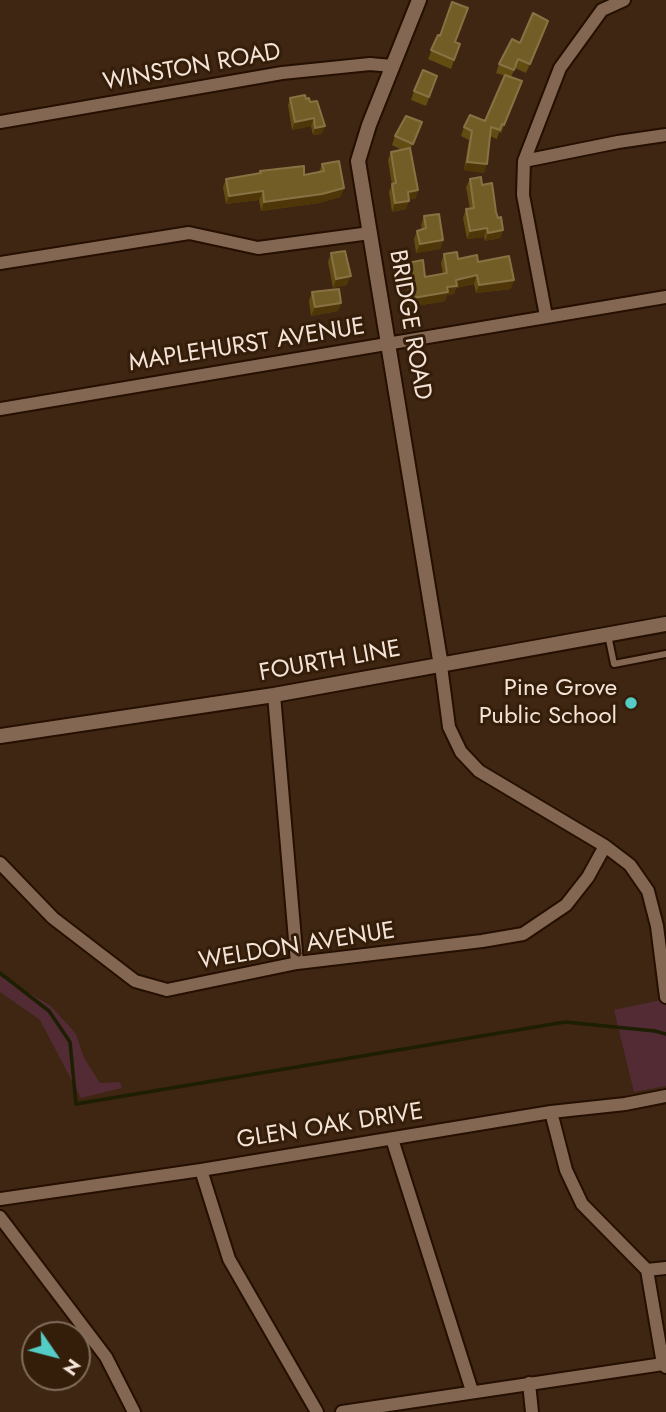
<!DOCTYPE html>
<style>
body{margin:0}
#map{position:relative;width:666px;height:1412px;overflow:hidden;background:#3e2613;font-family:Jost,sans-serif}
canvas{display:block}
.north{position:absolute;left:21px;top:1321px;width:70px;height:70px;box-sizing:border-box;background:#341d09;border:2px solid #816d5c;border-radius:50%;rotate:125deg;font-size:19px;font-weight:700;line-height:28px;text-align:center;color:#f4e4d8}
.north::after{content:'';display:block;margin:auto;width:24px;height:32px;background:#54cdc7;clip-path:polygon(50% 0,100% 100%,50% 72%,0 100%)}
</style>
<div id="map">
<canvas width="666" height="1412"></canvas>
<div class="north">N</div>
</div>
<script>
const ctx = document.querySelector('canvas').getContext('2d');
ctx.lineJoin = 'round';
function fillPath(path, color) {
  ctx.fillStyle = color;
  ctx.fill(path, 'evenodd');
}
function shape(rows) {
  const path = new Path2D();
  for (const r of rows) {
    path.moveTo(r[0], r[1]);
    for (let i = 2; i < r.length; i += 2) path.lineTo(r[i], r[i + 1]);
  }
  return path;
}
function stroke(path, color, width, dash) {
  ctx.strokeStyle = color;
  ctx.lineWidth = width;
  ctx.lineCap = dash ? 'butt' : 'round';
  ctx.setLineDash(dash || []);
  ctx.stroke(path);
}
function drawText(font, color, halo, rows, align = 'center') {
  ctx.font = font + ' Jost,sans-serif';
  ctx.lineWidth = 6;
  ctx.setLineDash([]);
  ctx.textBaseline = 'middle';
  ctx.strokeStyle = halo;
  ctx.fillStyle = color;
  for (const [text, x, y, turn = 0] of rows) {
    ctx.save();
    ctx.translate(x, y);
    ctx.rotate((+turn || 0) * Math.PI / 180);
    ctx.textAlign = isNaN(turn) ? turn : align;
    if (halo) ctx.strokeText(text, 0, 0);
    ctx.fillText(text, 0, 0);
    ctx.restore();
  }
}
const green = shape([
 [0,976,51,1006,76,1034,84,1058,100,1083,120,1082,122,1088,81,1098,40,1020,0,992],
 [666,999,666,1086,634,1092,614,1010]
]);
const stream = shape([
 [0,973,49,1011,70,1042,76,1104,565,1022,655,1031,666,1034]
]);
const service = shape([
 [608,635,614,664,666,654]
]);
const minor = shape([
 [0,122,282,73,370,64,392,66],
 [524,161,618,142,666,135],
 [0,263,189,233,258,248,370,233],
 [546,316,523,195,524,161,560,68,602,10,624,0],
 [0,409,666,297],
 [441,666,449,727,461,752,479,771,605,846,630,865,648,891,657,926,666,997],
 [274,695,297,963],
 [0,863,53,918,135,981,167,990,297,963,482,941,523,934,566,905,588,877,605,846],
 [551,1112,566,1170,582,1204,647,1270,663,1364,666,1367],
 [392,1139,472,1391],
 [201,1170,229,1259,317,1412],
 [0,1199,201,1170,551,1112,625,1104,666,1096],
 [0,1217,106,1357,134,1412],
 [647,1270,666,1268],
 [529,1383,532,1412],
 [342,1412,663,1364]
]);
const tertiary = shape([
 [419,0,369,125,358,161,441,666],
 [0,736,274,695,666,624]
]);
const wall = shape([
 [545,29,526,73,515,68,511,77,519,90,501,133,499,132,497,139,490,136,484,173,464,170,469,140,461,136,464,127,485,121,505,76,496,73,499,64,520,43],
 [438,35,460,44,451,69,428,59],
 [437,76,426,106,411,100,414,91],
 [290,98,306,99,322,134,313,135,311,126,292,130,288,105],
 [422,122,410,150,418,190,415,199,409,199,406,209,392,212,389,192,392,185,388,160,391,152,402,150,392,145,395,136],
 [322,164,344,188,340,197,319,203,261,211,259,200,226,204,223,187,226,179,259,174,260,171,304,175,319,172],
 [470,179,482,185,496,212,503,230,500,238,485,241,484,237,467,239,463,218,466,209,470,209,466,187],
 [424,216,443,240,440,249,416,253,414,239,417,231,422,229,421,225],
 [331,253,347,285,333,288,328,262],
 [444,254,458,259,478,262,511,289,476,293,474,284,456,288,454,294,447,295,445,301,410,307,405,271,408,263,425,277,443,274,441,263],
 [312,292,341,303,338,311,311,316,309,301]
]);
const shadedWall = shape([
 [314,118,311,126,292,130,295,122],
 [325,126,322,134,313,135,315,128],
 [467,162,487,164,484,173,464,170],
 [344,188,340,197,319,203,261,211,264,202],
 [418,190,415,199,405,200,408,192],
 [263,191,259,200,226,204,229,196],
 [409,201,406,209,392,212,395,203],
 [487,228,484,237,467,239,470,231],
 [503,230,500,238,485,241,488,233],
 [443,240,440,249,416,253,420,244],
 [477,275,474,284,456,288,454,294,447,295,445,301,410,307,413,298,447,287,456,280],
 [351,276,347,285,333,288,336,279],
 [514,280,511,289,476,293,479,285],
 [341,303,338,311,311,316,315,307]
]);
const building = shape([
 [452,2,468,8,455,42,460,44,454,60,431,50,438,35,440,36,452,2],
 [533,13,548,21,530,64,518,59,514,70,499,64,512,39,520,43,533,13],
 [423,70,437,76,429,97,414,91,423,70],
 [505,75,522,81,504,125,502,124,500,130,491,127,487,164,467,162,472,131,464,127,470,115,485,121,505,75],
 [305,95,306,99,309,98,310,102,317,101,325,126,315,128,314,118,295,122,290,98,305,95],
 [406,116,422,122,413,144,395,136,406,116],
 [410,148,418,190,408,192,409,201,395,203,392,184,396,183,391,152,410,148],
 [339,161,344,188,322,194,264,202,263,191,229,196,226,179,261,173,260,171,304,166,304,175,324,171,322,164,339,161],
 [481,177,482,185,492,183,496,212,498,218,501,217,503,230,488,233,487,228,470,231,466,209,474,208,470,179,481,177],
 [439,214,443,240,420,244,417,231,426,228,424,216,439,214],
 [345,251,351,276,336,279,331,253,345,251],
 [457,252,458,259,477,255,478,262,509,256,514,280,479,285,477,275,456,280,457,286,447,287,448,292,413,298,408,263,423,260,425,277,447,273,444,254,457,252],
 [339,289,341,303,315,307,312,292,339,289]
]);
const markers = [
 [631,703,7,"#54cdc7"]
];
const streetNames = [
 ["WINSTON ROAD",192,68,-10],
 ["BRIDGE ROAD",409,325,80],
 ["MAPLEHURST AVENUE",247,346,-9],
 ["FOURTH LINE",330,662,-10],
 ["WELDON AVENUE",297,947,-9],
 ["GLEN OAK DRIVE",330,1127,-9]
];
const poiNames = [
 ["Pine Grove",617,689],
 ["Public School",617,717]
];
fillPath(green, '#522b34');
stroke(stream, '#1d1e02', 3.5);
stroke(service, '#240f00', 10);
stroke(minor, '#240f00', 16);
stroke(tertiary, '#240f00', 18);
stroke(service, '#836752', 6);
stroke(minor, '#836752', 12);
stroke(tertiary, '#836752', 14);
fillPath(wall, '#634c12');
fillPath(shadedWall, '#4e3609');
fillPath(building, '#735d27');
stroke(building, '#877243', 2);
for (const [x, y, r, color] of markers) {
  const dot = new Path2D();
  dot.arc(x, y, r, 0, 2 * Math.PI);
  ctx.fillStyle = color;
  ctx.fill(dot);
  stroke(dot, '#341d09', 2.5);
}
drawText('24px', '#f4e4d8', '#341d09', streetNames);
drawText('24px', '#f4e4d8', '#341d09', poiNames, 'right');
</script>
